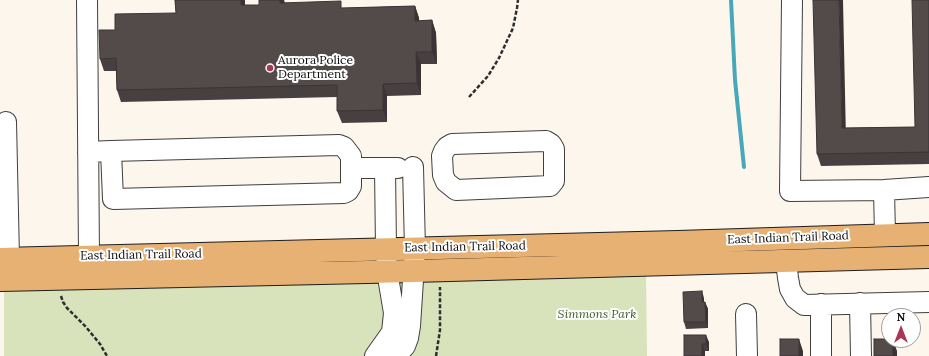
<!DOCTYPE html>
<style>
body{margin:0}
#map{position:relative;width:929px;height:356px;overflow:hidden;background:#fdf6ed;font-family:Lora,serif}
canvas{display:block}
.north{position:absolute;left:881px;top:308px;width:40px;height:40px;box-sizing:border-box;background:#fff;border:1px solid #9e9e9e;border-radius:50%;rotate:0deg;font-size:11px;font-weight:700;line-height:16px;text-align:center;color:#0c0c0c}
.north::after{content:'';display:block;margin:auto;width:14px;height:18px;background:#aa3655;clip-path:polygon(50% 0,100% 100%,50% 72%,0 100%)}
</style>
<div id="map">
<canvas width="929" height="356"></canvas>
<div class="north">N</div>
</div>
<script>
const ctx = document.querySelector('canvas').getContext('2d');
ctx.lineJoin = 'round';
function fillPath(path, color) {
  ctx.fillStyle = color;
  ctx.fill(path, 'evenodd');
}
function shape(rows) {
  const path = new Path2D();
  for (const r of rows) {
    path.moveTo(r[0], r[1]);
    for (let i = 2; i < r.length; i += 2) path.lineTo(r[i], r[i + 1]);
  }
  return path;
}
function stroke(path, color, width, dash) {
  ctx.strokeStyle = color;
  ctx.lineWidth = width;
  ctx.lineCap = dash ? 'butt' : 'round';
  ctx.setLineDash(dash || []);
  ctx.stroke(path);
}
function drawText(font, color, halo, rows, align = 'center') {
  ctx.font = font + ' Lora,serif';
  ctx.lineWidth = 4;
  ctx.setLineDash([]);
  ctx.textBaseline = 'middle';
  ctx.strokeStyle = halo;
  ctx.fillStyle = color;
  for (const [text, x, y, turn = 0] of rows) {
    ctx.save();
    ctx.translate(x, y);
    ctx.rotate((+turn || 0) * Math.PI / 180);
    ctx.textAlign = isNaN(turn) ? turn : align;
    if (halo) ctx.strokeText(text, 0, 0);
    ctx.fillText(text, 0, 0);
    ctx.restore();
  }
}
const green = shape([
 [646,274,647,356,4,356,4,287]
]);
const stream = shape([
 [731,0,735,80,744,167]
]);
const path = shape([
 [469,97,488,76,499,58,513,28,517,8,518,0],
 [61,296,63,302,67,308,86,327,100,344,107,356],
 [436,356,440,330,440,287]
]);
const minor = shape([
 [87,0,89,257,99,269],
 [792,0,790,191,884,190,929,187],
 [6,122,9,258],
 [546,141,551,144,554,149,554,181,550,186,456,190,446,182,443,175,442,156,444,151,447,147,452,144,546,141],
 [88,152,111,151,339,145,344,147,351,156,351,186,348,191,344,193,113,199,111,151],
 [351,168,398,168],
 [884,190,885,235],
 [786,261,788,278,790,289,795,298,804,305,929,302],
 [860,303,861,356],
 [746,314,747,356],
 [375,356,392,332,394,313,387,271,386,249,385,168],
 [396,356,405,346,408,338,410,326,415,249,413,167],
 [821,356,821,304]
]);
const major = shape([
 [0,259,678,242,929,234],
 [0,280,413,271,929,257]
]);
const wall = shape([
 [175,0,245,0,245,5,259,5,284,0,285,3,344,8,415,6,419,18,419,21,432,20,436,33,437,64,421,64,421,95,387,96,387,122,342,123,337,111,337,97,121,102,117,90,116,71,104,71,100,59,115,30,176,13],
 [929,0,929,164,821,166,817,154,846,128,915,127],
 [704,298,704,302,705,302,708,309,708,328,686,329,684,322],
 [684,335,709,342,709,351,705,351,705,356,684,356]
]);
const shadedWall = shape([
 [241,0,245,0,245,17,241,5],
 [280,0,284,0,285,15,280,3],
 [839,0,843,0,846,140,842,128],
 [415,6,419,18,420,33,415,21],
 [432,20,436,33,437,64,432,52],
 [416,52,421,64,421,95,417,83],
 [383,84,387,96,387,122,383,110],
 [702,291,704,298,704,309,702,302],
 [705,302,708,309,708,328,706,322],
 [706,335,709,342,709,351,706,344],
 [799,339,803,351,803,356,799,356],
 [893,340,897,351,897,356,893,356],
 [702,344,705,351,705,356,702,356]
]);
const building = shape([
 [175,0,241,0,241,5,259,5,259,0,280,0,280,3,341,1,341,8,415,6,415,21,432,20,432,52,416,52,417,83,383,84,383,110,337,111,337,85,117,90,116,58,100,59,99,30,115,30,115,14,176,13,175,0],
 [813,0,839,0,842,128,915,127,912,0,929,0,929,152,817,154,813,0],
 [702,291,702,302,705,302,706,322,684,322,683,292,702,291],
 [684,335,706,335,706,344,702,344,702,356,684,356,684,335],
 [780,339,799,339,799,356,780,356,780,339],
 [874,339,889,339,889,340,893,340,893,356,874,356,874,339]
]);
const markers = [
 [270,68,4,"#aa3655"]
];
const poiNames = [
 ["Aurora Police",278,61],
 ["Department",278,75]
];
const streetNames = [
 ["East Indian Trail Road",788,238,-2],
 ["East Indian Trail Road",465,247,-1],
 ["East Indian Trail Road",141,255,-1]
];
const parkNames = [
 ["Simmons Park",597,315]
];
fillPath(green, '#d8e3bb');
stroke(stream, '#49a7bb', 4);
stroke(minor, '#3f3f3f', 22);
stroke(major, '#1d1d1d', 24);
stroke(path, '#2e2e2e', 2.5, [4, 2]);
stroke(minor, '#fff', 20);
stroke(major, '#e7b173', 22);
fillPath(wall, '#474040');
fillPath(shadedWall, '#3a3434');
fillPath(building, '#534b4a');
stroke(building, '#3a3434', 1);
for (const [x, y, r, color] of markers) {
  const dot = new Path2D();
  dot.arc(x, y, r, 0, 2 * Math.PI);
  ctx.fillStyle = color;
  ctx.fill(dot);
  stroke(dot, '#fff', 1.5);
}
drawText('12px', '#0c0c0c', '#fff', poiNames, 'left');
drawText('12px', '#0c0c0c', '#fff', streetNames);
drawText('italic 12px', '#3c5b25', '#fff', parkNames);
</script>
